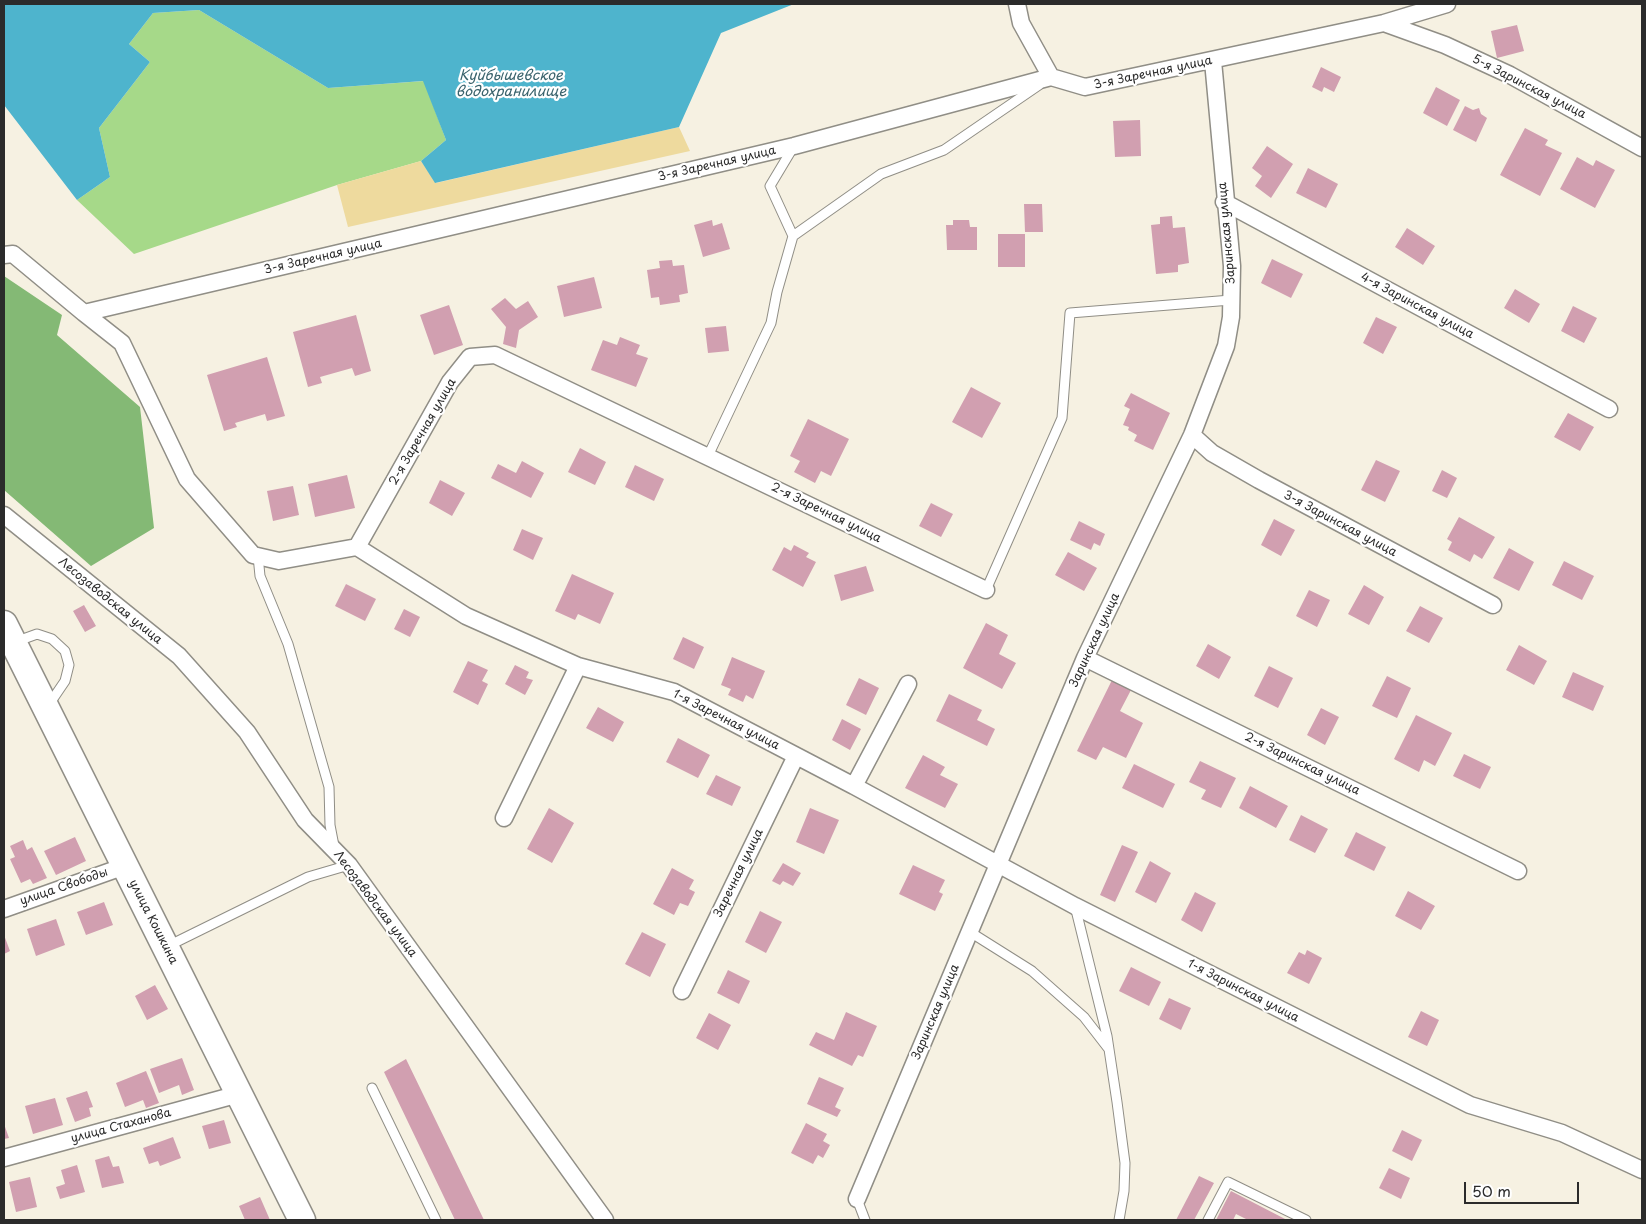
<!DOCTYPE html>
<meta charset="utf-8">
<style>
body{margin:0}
#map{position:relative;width:1646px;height:1224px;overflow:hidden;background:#f6f1e2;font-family:"Playpen Sans",sans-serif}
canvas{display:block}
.frame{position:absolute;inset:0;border:5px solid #2b2b2b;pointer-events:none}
.scale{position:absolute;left:1464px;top:1182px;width:115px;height:22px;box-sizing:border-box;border:2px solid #2b2b2b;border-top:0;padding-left:6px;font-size:15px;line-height:18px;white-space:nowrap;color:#2b2b2b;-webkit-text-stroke:4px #fff;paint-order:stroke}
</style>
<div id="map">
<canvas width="1646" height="1224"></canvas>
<div class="frame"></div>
<div class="scale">50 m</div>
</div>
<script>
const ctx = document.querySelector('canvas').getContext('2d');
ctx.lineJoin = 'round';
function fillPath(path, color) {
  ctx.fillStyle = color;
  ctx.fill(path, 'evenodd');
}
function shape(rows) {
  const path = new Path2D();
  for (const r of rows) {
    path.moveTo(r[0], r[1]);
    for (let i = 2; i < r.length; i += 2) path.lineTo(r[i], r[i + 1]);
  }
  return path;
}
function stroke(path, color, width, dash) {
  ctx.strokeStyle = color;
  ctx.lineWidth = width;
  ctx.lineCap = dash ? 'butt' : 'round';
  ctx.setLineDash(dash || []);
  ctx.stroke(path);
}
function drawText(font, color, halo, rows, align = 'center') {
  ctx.font = font + ' "Playpen Sans",sans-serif';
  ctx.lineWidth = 4.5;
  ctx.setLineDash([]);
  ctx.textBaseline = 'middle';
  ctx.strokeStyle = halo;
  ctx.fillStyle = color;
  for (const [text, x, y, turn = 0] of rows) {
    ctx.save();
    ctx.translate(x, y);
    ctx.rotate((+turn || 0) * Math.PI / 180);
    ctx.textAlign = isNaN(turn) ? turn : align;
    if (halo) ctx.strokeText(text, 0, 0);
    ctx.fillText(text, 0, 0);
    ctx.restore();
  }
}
const green = shape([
 [199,10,328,88,424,81,446,140,421,161,337,185,134,254,77,200,110,177,99,128,150,62,129,44,153,13]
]);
const forest = shape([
 [4,276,62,315,57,335,140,407,154,528,91,566,4,490]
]);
const sand = shape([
 [679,127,690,151,348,227,337,185,421,161,436,183]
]);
const water = shape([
 [4,4,794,4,721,33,679,127,435,183,421,161,446,140,423,81,328,88,199,10,153,13,129,44,150,62,99,128,110,177,77,200,4,105]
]);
const building = shape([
 [1517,25,1524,51,1497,58,1491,31],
 [1321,67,1341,77,1334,92,1324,87,1322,92,1312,87],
 [1436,87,1460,100,1447,126,1423,113],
 [1465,106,1473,110,1479,108,1481,114,1487,118,1476,142,1453,130],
 [1140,120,1141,156,1115,157,1113,121],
 [1525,128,1548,140,1545,145,1562,153,1540,196,1500,175],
 [1267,146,1293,164,1271,198,1255,186,1262,176,1252,168],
 [1577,157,1593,166,1596,160,1615,170,1595,208,1560,189],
 [1308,168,1338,184,1326,208,1296,193],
 [1024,204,1042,204,1043,232,1025,232],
 [1172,216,1173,228,1185,227,1189,263,1178,265,1178,272,1156,274,1151,225,1160,224,1160,217],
 [712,220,713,226,722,223,730,249,703,257,694,225],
 [953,220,969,220,970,227,977,227,977,250,947,250,946,225,953,225],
 [1407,228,1435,246,1423,265,1395,247],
 [998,234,1025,234,1025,267,998,267],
 [1272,259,1303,274,1291,298,1261,283],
 [672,260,673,266,684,265,688,293,679,295,680,302,660,305,659,297,651,298,647,270,660,268,659,261],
 [594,277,602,308,564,317,557,286],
 [1515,289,1540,304,1529,323,1504,308],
 [505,298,516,309,528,301,538,317,519,330,516,348,503,344,506,327,491,309],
 [449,305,463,345,434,355,420,315],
 [1573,306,1597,318,1584,343,1561,331],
 [356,315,371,371,355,376,352,368,320,377,322,383,308,387,293,332],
 [1376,317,1397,327,1383,354,1363,343],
 [726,326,729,351,708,353,705,328],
 [620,337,640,345,636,354,648,358,636,387,591,370,603,340,617,345],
 [267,357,285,416,267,421,265,414,235,423,237,427,224,431,207,375],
 [971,387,1001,403,982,438,952,422],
 [1131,393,1170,413,1153,450,1134,441,1137,435,1128,430,1129,427,1123,425,1130,409,1124,406],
 [1568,413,1594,427,1580,451,1554,437],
 [808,419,849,439,831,476,821,471,815,483,794,472,800,461,790,456],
 [580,448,606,462,595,485,568,472],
 [1376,460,1400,471,1385,502,1361,490],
 [522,461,544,473,531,498,491,478,498,464,516,473],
 [635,465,664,479,654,501,625,487],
 [1442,470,1457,478,1447,498,1432,491],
 [347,475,355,508,315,517,308,484],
 [440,480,465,493,452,516,429,503],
 [293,486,299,515,273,521,267,491],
 [931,503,953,514,941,537,919,526],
 [1459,517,1495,537,1482,559,1474,554,1470,562,1448,550,1452,542,1447,539],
 [1274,519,1295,530,1281,556,1261,545],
 [1079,521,1105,534,1100,546,1094,543,1091,550,1070,540],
 [522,529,543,538,533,560,513,550],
 [794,545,809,553,806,557,816,562,803,587,772,570,784,547,791,551],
 [1509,548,1534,562,1519,591,1493,578],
 [1068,552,1097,568,1084,591,1055,575],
 [1564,561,1594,576,1582,600,1552,585],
 [866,566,874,591,841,601,834,575],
 [572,574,614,593,600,624,578,614,575,620,555,611],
 [346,584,376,599,365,621,335,606],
 [1364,585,1384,597,1369,625,1348,614],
 [1309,590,1330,600,1317,627,1296,616],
 [84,605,96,626,85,632,73,611],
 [1420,606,1443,618,1429,643,1406,631],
 [404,609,420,617,410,637,394,629],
 [986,623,1008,635,999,654,1016,663,1002,689,963,668],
 [683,637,704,647,694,669,673,659],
 [1208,644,1231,657,1219,679,1196,666],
 [1519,645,1547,661,1534,685,1506,670],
 [732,657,765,671,753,699,746,695,743,702,728,695,731,689,721,685],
 [468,661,488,670,482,681,488,684,478,705,453,692],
 [515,665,529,672,526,678,533,680,525,695,505,684],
 [1269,666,1293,678,1278,708,1254,696],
 [1573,672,1604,686,1593,711,1562,697],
 [1387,676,1411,688,1397,718,1372,706],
 [859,678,879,688,866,715,846,705],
 [1112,680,1131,690,1120,711,1143,723,1126,758,1103,747,1096,760,1077,751],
 [949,694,982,710,977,720,995,729,987,746,936,721],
 [598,707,624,722,613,742,586,728],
 [1321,708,1339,717,1325,745,1307,735],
 [1416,715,1452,733,1435,766,1424,760,1419,772,1394,759],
 [842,719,861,729,850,750,832,740],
 [678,738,710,755,698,778,666,762],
 [1464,754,1491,767,1480,789,1453,776],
 [923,755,945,767,940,775,958,784,945,808,905,788],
 [1200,761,1236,778,1221,808,1201,799,1206,790,1189,782],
 [1134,764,1175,784,1163,808,1122,788],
 [716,775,741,787,732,806,706,794],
 [1250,786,1288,806,1276,828,1239,808],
 [549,808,574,823,552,863,527,849],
 [810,808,839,820,824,854,796,842],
 [1301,815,1328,829,1315,853,1289,840],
 [1356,832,1386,847,1374,871,1344,856],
 [75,837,86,861,56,875,44,851],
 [23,840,27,850,32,847,47,878,33,884,30,879,21,883,10,859,15,857,10,846],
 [1122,845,1138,852,1115,902,1100,895],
 [1150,861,1171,873,1156,903,1135,892],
 [783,863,801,873,793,886,783,881,780,885,772,881],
 [913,865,945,880,939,892,943,894,935,911,899,894],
 [672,868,694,880,689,889,695,892,688,906,680,903,674,915,653,904],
 [1408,891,1435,906,1421,930,1395,916],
 [1195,892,1216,903,1202,932,1181,920],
 [104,902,113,925,86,935,77,912],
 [760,911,782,922,766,953,745,942],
 [56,919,65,945,36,956,27,929],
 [642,932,666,944,650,977,625,964],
 [4,935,10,951,4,954],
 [1307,950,1322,958,1309,984,1287,973,1299,952,1305,955],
 [1131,967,1161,982,1149,1006,1119,991],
 [728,970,750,981,739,1004,717,993],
 [155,985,168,1009,147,1020,135,996],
 [1169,998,1191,1008,1181,1030,1159,1019],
 [1421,1011,1439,1020,1427,1046,1408,1037],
 [846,1012,877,1026,863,1057,858,1055,852,1066,809,1045,816,1032,834,1040],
 [709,1013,731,1025,718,1050,696,1038],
 [182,1058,194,1090,182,1095,179,1085,159,1093,150,1069],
 [406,1059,484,1220,455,1220,384,1072],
 [146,1071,159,1103,146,1108,143,1100,125,1107,116,1083],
 [819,1077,844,1088,835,1107,841,1110,837,1117,807,1104],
 [87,1091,93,1107,89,1108,91,1116,75,1122,66,1098],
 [55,1098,63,1125,33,1134,25,1106],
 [224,1120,231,1143,209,1149,202,1126],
 [806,1123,827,1134,823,1141,830,1145,823,1158,818,1155,813,1164,791,1153],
 [4,1124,9,1138,4,1139],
 [1402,1130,1422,1140,1412,1161,1392,1151],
 [173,1137,181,1158,160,1166,158,1161,149,1164,143,1148],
 [109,1156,113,1167,119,1166,124,1183,102,1188,95,1160],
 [77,1165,85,1192,60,1199,56,1187,65,1184,61,1170],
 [1389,1168,1410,1178,1401,1199,1379,1188],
 [1199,1176,1214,1183,1194,1220,1176,1220],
 [30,1177,37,1207,16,1212,9,1182],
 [1231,1191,1287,1220,1248,1220,1236,1214,1233,1220,1216,1220],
 [260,1197,270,1220,245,1220,239,1206]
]);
const service = shape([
 [793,236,881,174,944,150,1039,85],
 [708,456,771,323,777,292,793,236,770,186,794,146],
 [258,556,260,576,288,644,329,787,330,825,334,846],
 [986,590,1062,418,1070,313,1231,300],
 [15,642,37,634,52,639,65,651,69,665,65,681,48,706],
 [1075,906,1107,1036,1117,1102,1125,1163,1124,1191,1119,1220],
 [970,932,1032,971,1084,1017,1108,1048],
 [168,946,308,877,349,865],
 [372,1088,436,1220],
 [857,1199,865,1220],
 [1208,1220,1228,1182,1306,1220]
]);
const minor = shape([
 [1017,4,1021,23,1051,77],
 [1384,23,1445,45,1510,75,1642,148],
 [1224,202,1609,409],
 [4,255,13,254,84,313,794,146,1051,77,1085,87,1384,23,1447,4],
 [84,313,122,343,187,479,253,555,279,561,357,547,450,382,470,357,495,355,986,590],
 [1192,435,1212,453,1259,480,1493,605],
 [4,515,179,656,247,732,305,820,349,865,605,1220],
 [357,547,466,616,578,666,674,692,854,786,908,684],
 [1085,658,1518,871],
 [854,786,1075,906,1470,1105,1562,1133,1642,1170],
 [504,818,578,666],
 [4,909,125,866],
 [682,991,796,756],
 [4,1158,239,1094],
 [857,1199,1085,658,1192,435,1226,346,1231,317,1232,266,1213,61]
]);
const primary = shape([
 [4,624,302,1220]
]);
const streetNames = [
 ["3-я Заречная улица",1153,73,-12],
 ["5-я Заринская улица",1529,87,27],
 ["3-я Заречная улица",717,164,-13],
 ["Заринская улица",1227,233,-95],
 ["3-я Заречная улица",323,257,-13],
 ["4-я Заринская улица",1417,306,28],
 ["2-я Заречная улица",423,432,-60],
 ["2-я Заречная улица",826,513,26],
 ["3-я Заринская улица",1340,524,28],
 ["Лесозаводская улица",110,601,39],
 ["Заринская улица",1095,640,-65],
 ["1-я Заречная улица",726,720,27],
 ["2-я Заринская улица",1302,764,26],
 ["Заречная улица",739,873,-64],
 ["улица Свободы",64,887,-19],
 ["Лесозаводская улица",375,904,53],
 ["улица Кошкина",153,922,63],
 ["1-я Заринская улица",1243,991,27],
 ["Заринская улица",936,1012,-67],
 ["улица Стаханова",121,1126,-15]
];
const waterNames = [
 ["Куйбышевское",511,76],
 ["водохранилище",511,92]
];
fillPath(green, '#a6d989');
fillPath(forest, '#84b975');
fillPath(sand, '#eeda9e');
fillPath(water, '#4eb4cd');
fillPath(building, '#d19fb0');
stroke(service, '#908e86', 11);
stroke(minor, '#908e86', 19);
stroke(primary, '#908e86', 29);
stroke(service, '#fff', 9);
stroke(minor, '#fff', 16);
stroke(primary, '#fff', 26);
drawText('12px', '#2b2b2b', '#fff', streetNames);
drawText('italic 14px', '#39626c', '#fff', waterNames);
</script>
